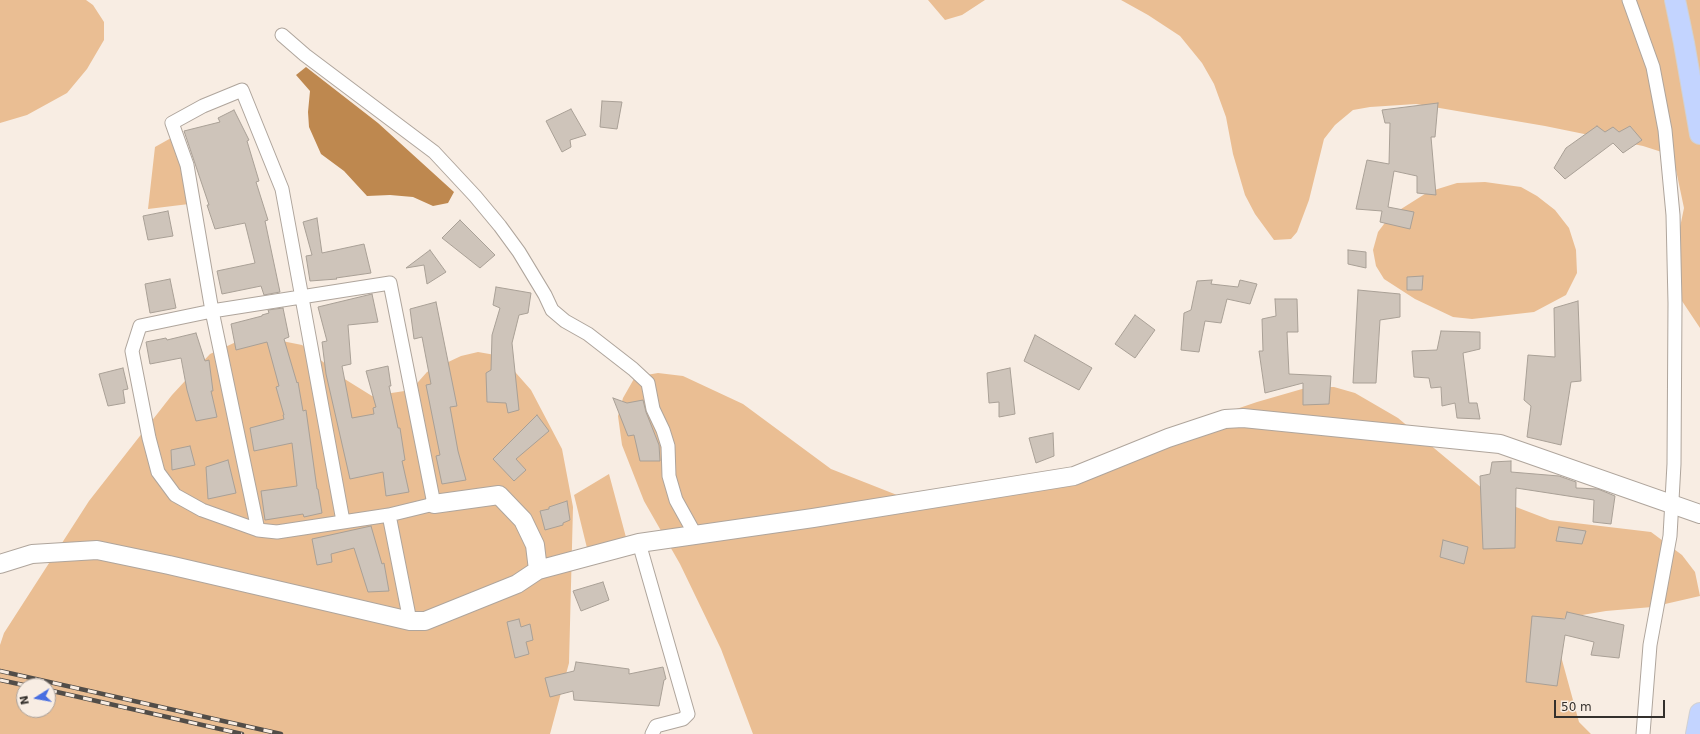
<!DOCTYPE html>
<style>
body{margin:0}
#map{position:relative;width:1700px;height:734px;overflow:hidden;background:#f8ede3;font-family:"DejaVu Sans",sans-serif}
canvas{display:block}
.north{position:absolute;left:16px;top:678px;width:40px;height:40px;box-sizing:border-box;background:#f8ede3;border:1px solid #aaa19a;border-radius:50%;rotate:259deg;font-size:11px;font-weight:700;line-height:16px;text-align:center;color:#34302c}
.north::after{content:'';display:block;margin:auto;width:14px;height:18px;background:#486ee1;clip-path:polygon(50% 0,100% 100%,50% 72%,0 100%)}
.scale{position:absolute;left:1554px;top:700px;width:111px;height:18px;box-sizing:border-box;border:2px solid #34302c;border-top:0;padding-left:5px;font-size:12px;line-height:14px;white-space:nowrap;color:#34302c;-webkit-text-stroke:3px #f8ede3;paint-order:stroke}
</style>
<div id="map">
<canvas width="1700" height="734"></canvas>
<div class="north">N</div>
<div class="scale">50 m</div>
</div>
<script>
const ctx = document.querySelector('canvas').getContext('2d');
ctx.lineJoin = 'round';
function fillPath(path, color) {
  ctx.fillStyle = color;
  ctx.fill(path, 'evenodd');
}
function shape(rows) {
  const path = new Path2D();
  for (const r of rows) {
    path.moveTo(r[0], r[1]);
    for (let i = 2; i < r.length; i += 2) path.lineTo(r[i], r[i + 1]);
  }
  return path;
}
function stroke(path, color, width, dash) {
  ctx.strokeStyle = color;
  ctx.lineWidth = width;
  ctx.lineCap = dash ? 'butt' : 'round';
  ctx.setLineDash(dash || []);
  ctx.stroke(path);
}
const green = shape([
 [0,0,86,0,93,5,104,22,104,40,87,69,67,93,27,115,0,123],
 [928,0,985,0,962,15,945,20],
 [1121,0,1700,0,1700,328,1680,298,1679,232,1684,208,1676,170,1668,154,1643,146,1545,126,1416,104,1370,107,1353,110,1335,125,1324,139,1309,200,1297,232,1291,239,1274,240,1255,214,1245,195,1233,154,1226,117,1214,84,1202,63,1180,36,1148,15],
 [171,138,183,170,189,204,148,209,155,147],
 [1485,182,1521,187,1537,196,1555,210,1569,228,1576,250,1577,273,1566,295,1534,312,1472,319,1453,317,1415,299,1384,279,1376,266,1373,250,1378,232,1390,216,1428,192,1457,183],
 [262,337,302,345,343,378,372,396,411,390,427,372,461,356,478,352,501,356,531,390,562,449,573,507,569,663,550,734,0,734,0,645,4,633,89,501,172,395,210,354,236,342],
 [24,686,48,686,48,710,24,710],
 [658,373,683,376,743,404,831,469,897,495,942,501,1016,487,1105,456,1154,437,1257,402,1309,387,1334,387,1355,393,1398,418,1495,499,1550,520,1651,532,1682,555,1695,572,1700,596,1652,607,1606,611,1564,618,1559,625,1558,636,1562,660,1579,722,1591,734,753,734,721,649,680,564,644,501,622,445,618,416,623,398,635,377],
 [609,474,627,541,587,548,574,495]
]);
const water = shape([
 [306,67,378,123,454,192,448,203,433,206,413,197,390,195,367,196,344,171,321,154,309,127,308,112,310,91,296,75]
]);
const building = shape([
 [602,101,622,102,617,129,600,127,602,101],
 [1438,103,1435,137,1431,137,1436,195,1417,193,1417,176,1394,171,1388,207,1414,212,1410,229,1380,222,1382,211,1356,209,1367,160,1389,164,1390,123,1385,123,1382,110,1438,103],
 [571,109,586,135,570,140,571,147,562,152,546,121,571,109],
 [234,110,249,140,247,141,259,181,256,182,268,220,265,221,280,292,264,295,261,286,222,294,217,271,255,263,245,223,215,229,207,205,209,205,184,131,220,122,218,118,234,110],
 [1597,126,1605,132,1613,127,1619,132,1630,126,1642,140,1623,153,1613,143,1565,179,1554,168,1566,148,1597,126],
 [168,211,173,236,148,240,143,216,168,211],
 [317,218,322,253,364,244,371,273,336,278,337,279,310,281,306,256,312,255,303,222,317,218],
 [460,220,495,255,480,268,442,238,460,220],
 [430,250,446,272,427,284,424,265,406,268,430,250],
 [1348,250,1366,252,1366,268,1348,264,1348,250],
 [1423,276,1422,290,1407,290,1407,277,1423,276],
 [170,279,176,308,150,313,145,284,170,279],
 [1212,280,1211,284,1238,287,1240,280,1257,284,1250,304,1227,299,1221,323,1205,321,1199,352,1181,350,1184,313,1191,310,1197,281,1212,280],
 [496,287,531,293,528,313,519,315,512,343,519,410,508,413,506,403,487,402,486,373,491,370,492,335,500,308,493,305,496,287],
 [1358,290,1400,294,1400,317,1380,320,1376,383,1353,383,1358,290],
 [372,294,378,322,348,325,351,364,342,366,352,418,374,414,373,408,376,407,366,371,388,366,391,386,389,386,398,428,400,428,405,460,402,461,409,492,386,496,383,472,350,479,326,374,322,342,327,341,318,307,372,294],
 [1275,299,1297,299,1298,332,1287,332,1289,374,1331,376,1329,404,1303,405,1303,383,1265,393,1259,351,1263,351,1262,319,1276,316,1275,299],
 [1578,301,1581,381,1571,382,1561,445,1527,437,1531,406,1524,400,1528,355,1555,357,1554,308,1578,301],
 [436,302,457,406,450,407,458,451,466,480,442,484,436,456,440,455,426,385,431,384,422,337,414,339,410,309,436,302],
 [283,308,289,337,284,339,297,383,298,382,303,411,306,410,317,489,318,489,322,513,304,517,303,514,265,520,261,491,297,486,292,443,254,451,250,428,284,419,283,415,284,415,276,387,279,386,267,342,236,350,231,324,262,316,262,315,269,313,268,310,283,308],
 [1135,315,1155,330,1135,358,1115,344,1135,315],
 [1441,331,1480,332,1480,349,1463,353,1469,403,1477,403,1480,419,1457,418,1455,403,1442,406,1441,387,1431,388,1429,378,1414,377,1412,351,1437,350,1441,331],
 [196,333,205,361,209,360,213,391,211,391,217,417,196,421,187,390,181,358,150,364,146,342,166,338,167,340,196,333],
 [1035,335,1092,368,1079,390,1024,361,1035,335],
 [123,368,128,389,123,390,125,403,108,406,99,374,123,368],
 [1010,368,1015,414,999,417,999,402,989,403,987,373,1010,368],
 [613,398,627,403,643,400,646,412,659,445,660,461,640,461,634,435,628,436,613,398],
 [537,415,549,431,516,459,526,470,514,481,493,459,537,415],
 [1053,433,1054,456,1036,463,1029,438,1053,433],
 [190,446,195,465,172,470,171,450,190,446],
 [228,460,236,493,208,499,206,467,228,460],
 [1511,461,1511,472,1559,476,1576,482,1576,488,1598,489,1615,496,1611,524,1593,522,1594,500,1516,488,1515,548,1483,549,1480,476,1490,474,1492,462,1511,461],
 [567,501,570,520,563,523,563,525,545,530,540,511,549,509,549,507,567,501],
 [371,526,382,564,384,563,389,591,368,592,354,548,331,554,332,562,317,565,312,539,371,526],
 [1559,527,1586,531,1582,544,1556,541,1559,527],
 [1443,540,1468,547,1464,564,1440,557,1443,540],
 [603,582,609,600,581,611,573,591,603,582],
 [1567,612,1624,625,1619,658,1591,655,1594,642,1565,635,1557,686,1526,682,1532,616,1565,619,1567,612],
 [519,619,521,627,530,624,533,640,526,642,529,654,515,658,507,622,519,619],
 [576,662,629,669,629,674,663,667,666,679,664,680,659,706,574,700,573,691,550,697,545,678,574,671,576,662]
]);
const street = shape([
 [1629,0,1653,67,1665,130,1673,215,1675,303,1674,464,1670,536,1650,645,1643,734],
 [282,35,305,55,434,152,475,196,500,226,519,252,545,295,552,310,565,321,588,334,633,369,648,383,653,409,663,430,668,446,669,476,676,500,696,536],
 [390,283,434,504,389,515,277,532,258,530,202,510,175,495,158,472,149,438,132,351,140,326,212,311,390,283],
 [389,515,410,621],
 [258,530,212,311,187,165,172,123,203,106,242,90,282,189,343,521],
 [639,543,688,714,683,719,656,726,652,734]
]);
const secondary = shape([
 [434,504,499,495,523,520,535,545,538,570],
 [0,564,32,554,97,550,169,565,410,621,425,621,517,584,538,570,639,543,813,518,1074,476,1168,438,1225,419,1243,418,1500,444,1700,514]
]);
const primary = shape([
 [1675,0,1684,43,1700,134],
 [1696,734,1700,713]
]);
const rail = shape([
 [0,671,281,734],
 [0,680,28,686],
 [48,690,242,734]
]);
fillPath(green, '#eabe93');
fillPath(water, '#be884f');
fillPath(building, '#cec4ba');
stroke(building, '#a9a096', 1);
stroke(street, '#afa59c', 15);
stroke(secondary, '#afa59c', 20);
stroke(primary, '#d2d1d1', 22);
stroke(street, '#fff', 13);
stroke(secondary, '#fff', 18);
stroke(primary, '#c3d4ff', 20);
stroke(rail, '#524d48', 4.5);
stroke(rail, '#f8ede3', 3, [9]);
</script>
